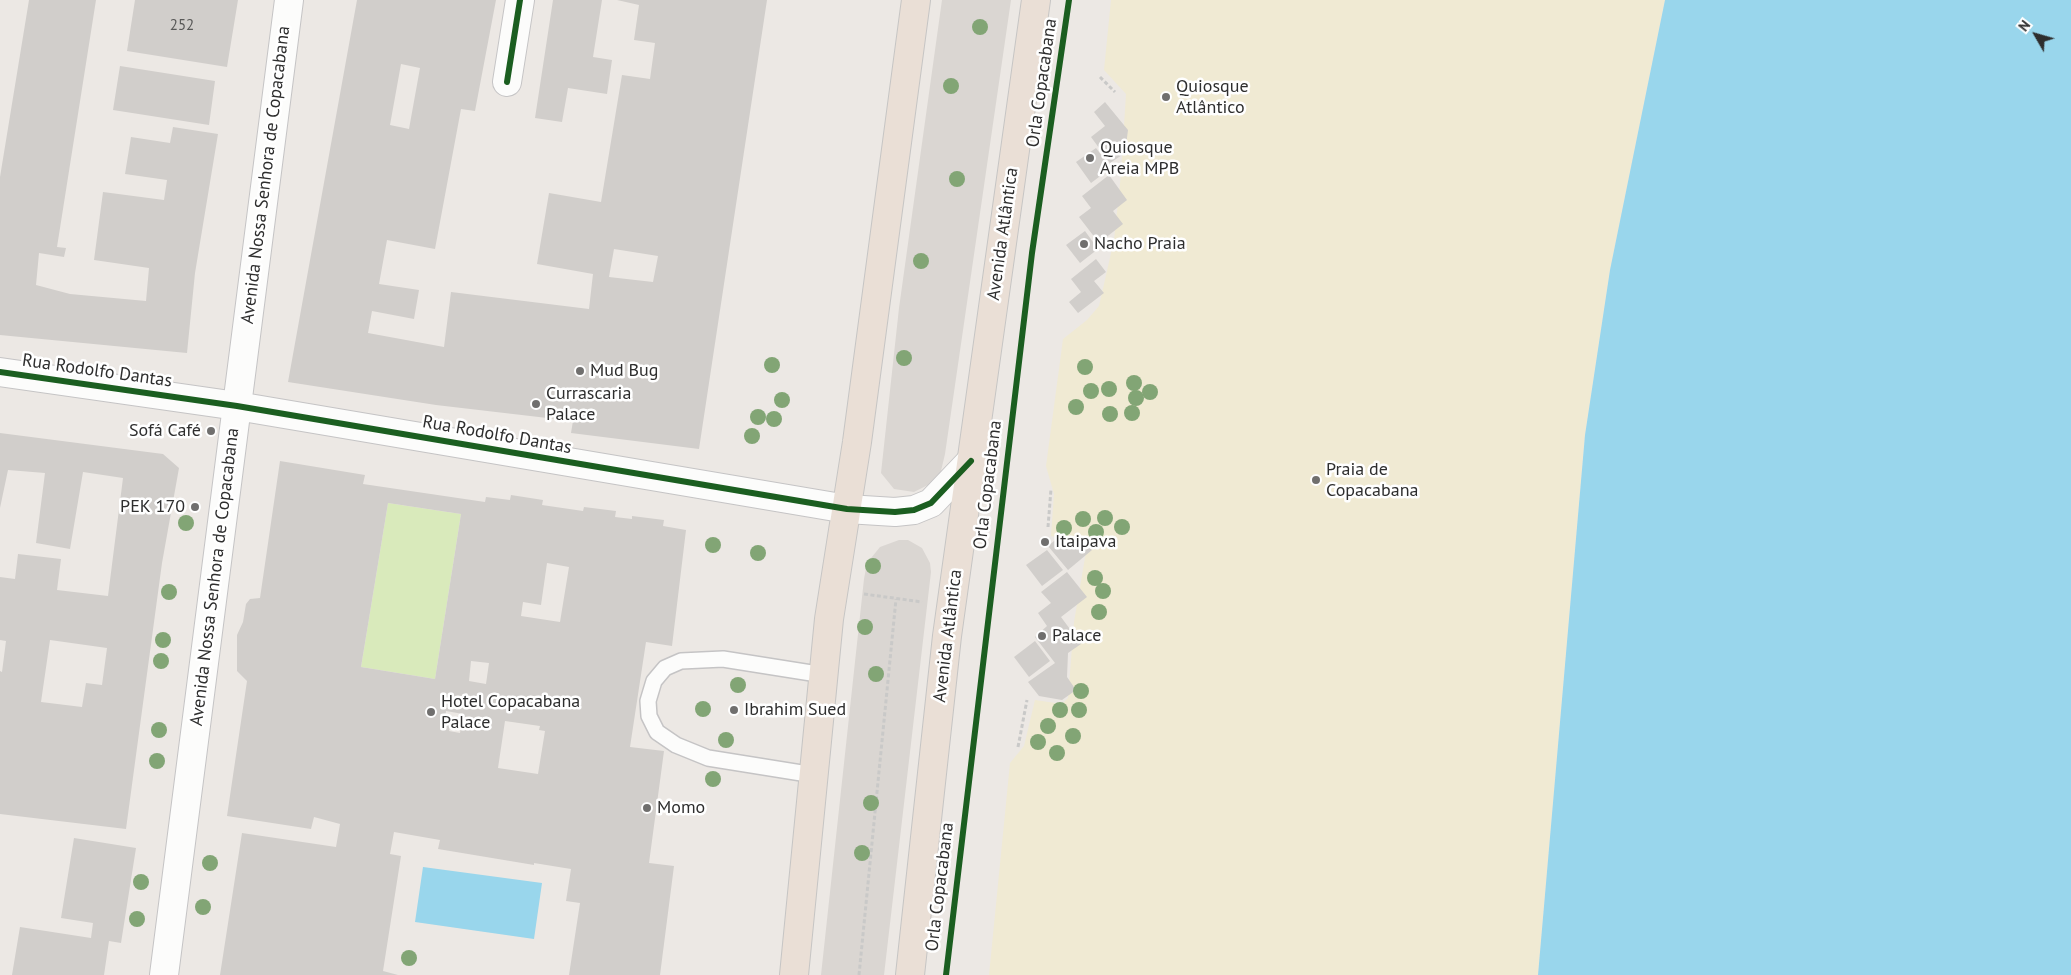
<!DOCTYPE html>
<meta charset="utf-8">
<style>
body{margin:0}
#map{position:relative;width:2071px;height:975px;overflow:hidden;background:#ece8e4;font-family:"PT Sans",sans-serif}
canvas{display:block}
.north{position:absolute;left:2011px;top:10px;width:50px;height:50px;-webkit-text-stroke:4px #fff;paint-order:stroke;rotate:308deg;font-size:14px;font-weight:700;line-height:20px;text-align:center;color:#2e2e2e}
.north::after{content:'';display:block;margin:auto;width:18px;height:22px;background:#2e2e2e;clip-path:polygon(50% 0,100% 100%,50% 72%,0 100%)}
</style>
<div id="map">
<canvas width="2071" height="975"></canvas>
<div class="north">N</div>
</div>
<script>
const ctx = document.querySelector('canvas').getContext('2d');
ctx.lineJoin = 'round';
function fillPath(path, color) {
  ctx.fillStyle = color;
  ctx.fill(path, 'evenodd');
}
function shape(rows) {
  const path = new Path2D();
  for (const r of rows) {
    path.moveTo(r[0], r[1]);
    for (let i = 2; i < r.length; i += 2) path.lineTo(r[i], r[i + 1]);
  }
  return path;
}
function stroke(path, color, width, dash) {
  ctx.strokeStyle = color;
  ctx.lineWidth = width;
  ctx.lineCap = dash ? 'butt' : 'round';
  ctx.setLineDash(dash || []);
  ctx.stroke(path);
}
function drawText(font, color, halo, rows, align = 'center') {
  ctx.font = font + ' "PT Sans",sans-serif';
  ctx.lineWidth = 5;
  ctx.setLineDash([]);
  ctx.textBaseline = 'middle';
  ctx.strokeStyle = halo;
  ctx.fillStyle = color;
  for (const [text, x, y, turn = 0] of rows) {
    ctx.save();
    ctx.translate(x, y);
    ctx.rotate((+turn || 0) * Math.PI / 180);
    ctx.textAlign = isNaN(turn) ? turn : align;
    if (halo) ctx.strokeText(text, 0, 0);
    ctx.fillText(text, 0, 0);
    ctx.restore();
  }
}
const sand = shape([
 [1111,0,1665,0,1610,270,1585,435,1538,975,989,975,1010,763,1024,746,1035,700,1062,704,1068,698,1074,622,1087,546,1085,543,1051,536,1054,494,1046,466,1063,339,1087,320,1099,306,1114,240,1121,174,1126,94,1104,70]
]);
const pitch = shape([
 [388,503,461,514,435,679,361,667]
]);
const plaza = shape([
 [942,0,1011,0,945,454,940,475,928,485,914,492,894,489,881,473,899,308],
 [899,540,908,540,922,548,930,563,931,572,884,975,821,975,864,579,867,563,880,547]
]);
const water = shape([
 [1665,0,2071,0,2071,975,1538,975,1585,435,1610,270],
 [423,867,542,883,534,939,415,922]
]);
const building = shape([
 [29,0,96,0,57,247,66,248,64,257,39,253,36,285,70,294,146,301,149,268,94,260,103,192,164,200,167,180,125,174,131,137,170,143,173,127,218,134,195,273,187,353,0,335,0,177],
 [135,0,238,0,227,67,127,51],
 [357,0,496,0,475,111,461,109,435,249,387,240,379,284,419,290,414,319,372,311,368,333,444,347,451,292,589,309,593,274,537,264,549,193,601,202,622,75,650,79,655,43,634,40,639,5,617,0,767,0,699,449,571,433,573,421,436,405,288,382],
 [401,64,420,68,409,129,390,125],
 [614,249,658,256,653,282,609,277],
 [553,0,602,0,593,57,612,60,607,94,568,88,562,122,535,118],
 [120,66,215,81,209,125,113,110],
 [1105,102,1128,130,1125,153,1110,163,1091,137,1105,126,1094,112],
 [1096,148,1111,168,1091,183,1076,162],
 [1109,175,1127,200,1113,211,1123,224,1099,243,1079,217,1091,208,1082,196],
 [1085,231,1098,249,1080,263,1066,245],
 [1096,259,1106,272,1094,281,1104,293,1078,313,1069,302,1081,292,1071,279],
 [0,433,163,454,179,468,162,563,126,829,0,814,0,671,2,672,6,641,0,640,0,577,15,579,18,554,61,559,57,590,108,596,123,478,83,472,70,549,36,543,45,473,8,470,0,508],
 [50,640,107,648,102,685,86,683,82,707,41,702],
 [280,461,365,475,363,484,485,502,486,497,510,500,511,495,543,500,542,505,583,511,584,507,616,511,615,517,632,519,632,516,664,520,663,526,686,530,672,646,646,642,630,747,664,751,649,863,674,866,660,975,569,975,580,903,566,901,571,869,534,863,534,865,438,849,440,840,394,832,390,854,401,856,383,971,398,975,220,975,242,833,336,847,340,824,314,817,311,829,227,816,247,681,237,671,237,635,243,622,246,604,250,599,260,598],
 [388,503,461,514,435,679,361,667],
 [547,563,569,567,560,622,521,616,523,602,541,605],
 [471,661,489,663,486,684,469,681],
 [446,711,463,714,460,733,449,731,451,722,445,720],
 [505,721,540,726,539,730,545,731,538,774,498,768],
 [1060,536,1070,548,1082,538,1092,550,1068,570,1048,546],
 [1047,550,1063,570,1042,586,1026,565],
 [1067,572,1087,597,1061,617,1081,644,1068,653,1067,677,1076,690,1062,700,1039,696,1028,682,1055,663,1035,637,1047,626,1038,613,1051,603,1041,592],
 [1035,641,1050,661,1029,677,1014,657],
 [74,838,136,848,121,943,109,941,104,975,12,975,20,927,91,938,93,923,61,918]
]);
const path = shape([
 [1100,77,1115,92],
 [1048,527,1051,489],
 [864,594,922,602],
 [1018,747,1027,700],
 [859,975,896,599]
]);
const lane = shape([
 [814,775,708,758,676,745,657,732,649,716,648,701,654,681,665,668,681,661,723,659,824,675]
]);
const street = shape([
 [507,82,520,0],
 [0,372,237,406,847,509,895,512,914,510,931,503,971,461]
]);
const secondary = shape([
 [164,975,289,0]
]);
const highway = shape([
 [794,975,829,619,857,442,916,0],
 [910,975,947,636,1036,0]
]);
const cycleway = shape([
 [507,82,520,0],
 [0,372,237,406,847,509,895,512,914,510,931,503,971,461],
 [946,975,1032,253,1069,0]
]);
const trees = [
 [980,27],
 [951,86],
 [957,179],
 [921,261],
 [904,358],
 [772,365],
 [1085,367],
 [1134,383],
 [1109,389],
 [1091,391],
 [1150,392],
 [1136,398],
 [782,400],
 [1076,407],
 [1132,413],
 [1110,414],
 [758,417],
 [774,419],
 [752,436],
 [1105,518],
 [1083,519],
 [186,523],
 [1122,527],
 [1064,528],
 [1096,532],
 [713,545],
 [758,553],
 [873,566],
 [1095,578],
 [1103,591],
 [169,592],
 [1099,612],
 [865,627],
 [163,640],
 [161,661],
 [876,674],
 [738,685],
 [1081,691],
 [703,709],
 [1060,710],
 [1079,710],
 [1048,726],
 [159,730],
 [1073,736],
 [726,740],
 [1038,742],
 [1057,753],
 [157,761],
 [713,779],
 [871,803],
 [862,853],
 [210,863],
 [141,882],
 [203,907],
 [137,919],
 [409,958]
];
const markers = [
 [1166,97,5,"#706f6e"],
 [1090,158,5,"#706f6e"],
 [1084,244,5,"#706f6e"],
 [580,371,5,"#706f6e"],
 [536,404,5,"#706f6e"],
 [211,431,5,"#706f6e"],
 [1316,480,5,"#706f6e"],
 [195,507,5,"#706f6e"],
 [1045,542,5,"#706f6e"],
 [1042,636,5,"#706f6e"],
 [734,710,5,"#706f6e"],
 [431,712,5,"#706f6e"],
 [647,808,5,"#706f6e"]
];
const numberNames = [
 ["252",182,26]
];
const streetNames = [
 ["Orla Copacabana",1042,83,-82],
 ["Avenida Nossa Senhora de Copacabana",266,175,-83],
 ["Avenida Atlântica",1003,234,-82],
 ["Rua Rodolfo Dantas",97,371,8],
 ["Rua Rodolfo Dantas",497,435,10],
 ["Orla Copacabana",988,485,-83],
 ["Avenida Nossa Senhora de Copacabana",215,577,-83],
 ["Avenida Atlântica",948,636,-83],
 ["Orla Copacabana",940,887,-83]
];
const poiNames = [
 ["Quiosque",1176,87],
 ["Atlântico",1176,108],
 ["Quiosque",1100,148],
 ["Areia MPB",1100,169],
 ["Nacho Praia",1094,244],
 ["Mud Bug",590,371],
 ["Currascaria",546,394],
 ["Palace",546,415],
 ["Sofá Café",201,431,"right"],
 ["Praia de",1326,470],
 ["Copacabana",1326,491],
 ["PEK 170",185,507,"right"],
 ["Itaipava",1055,542],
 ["Palace",1052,636],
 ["Hotel Copacabana",441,702],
 ["Palace",441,723],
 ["Ibrahim Sued",744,710],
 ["Momo",657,808]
];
fillPath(sand, '#f0ead3');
fillPath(pitch, '#d9eabb');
fillPath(plaza, '#dad6d2');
fillPath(water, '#99d6ec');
fillPath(building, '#d1cecb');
stroke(lane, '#c5c4c5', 18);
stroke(street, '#c5c4c5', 30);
stroke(secondary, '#c5c4c5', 30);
stroke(highway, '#c6c5c4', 30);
stroke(path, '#c9c9c8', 3, [4, 2.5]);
stroke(lane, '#fcfcfb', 15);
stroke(street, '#fcfcfb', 28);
stroke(secondary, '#fcfcfb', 28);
stroke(highway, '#eadfd6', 28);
stroke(cycleway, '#1b5e20', 6);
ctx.fillStyle = '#82a575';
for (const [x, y] of trees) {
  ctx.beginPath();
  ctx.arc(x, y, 8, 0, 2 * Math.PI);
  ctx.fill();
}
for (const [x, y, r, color] of markers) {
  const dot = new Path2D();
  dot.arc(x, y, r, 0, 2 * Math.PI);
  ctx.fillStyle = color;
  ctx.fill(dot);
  stroke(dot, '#fff', 2);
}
drawText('15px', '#585857', null, numberNames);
drawText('18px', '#2e2e2e', '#fff', streetNames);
drawText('18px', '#2e2e2e', '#fff', poiNames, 'left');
</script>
